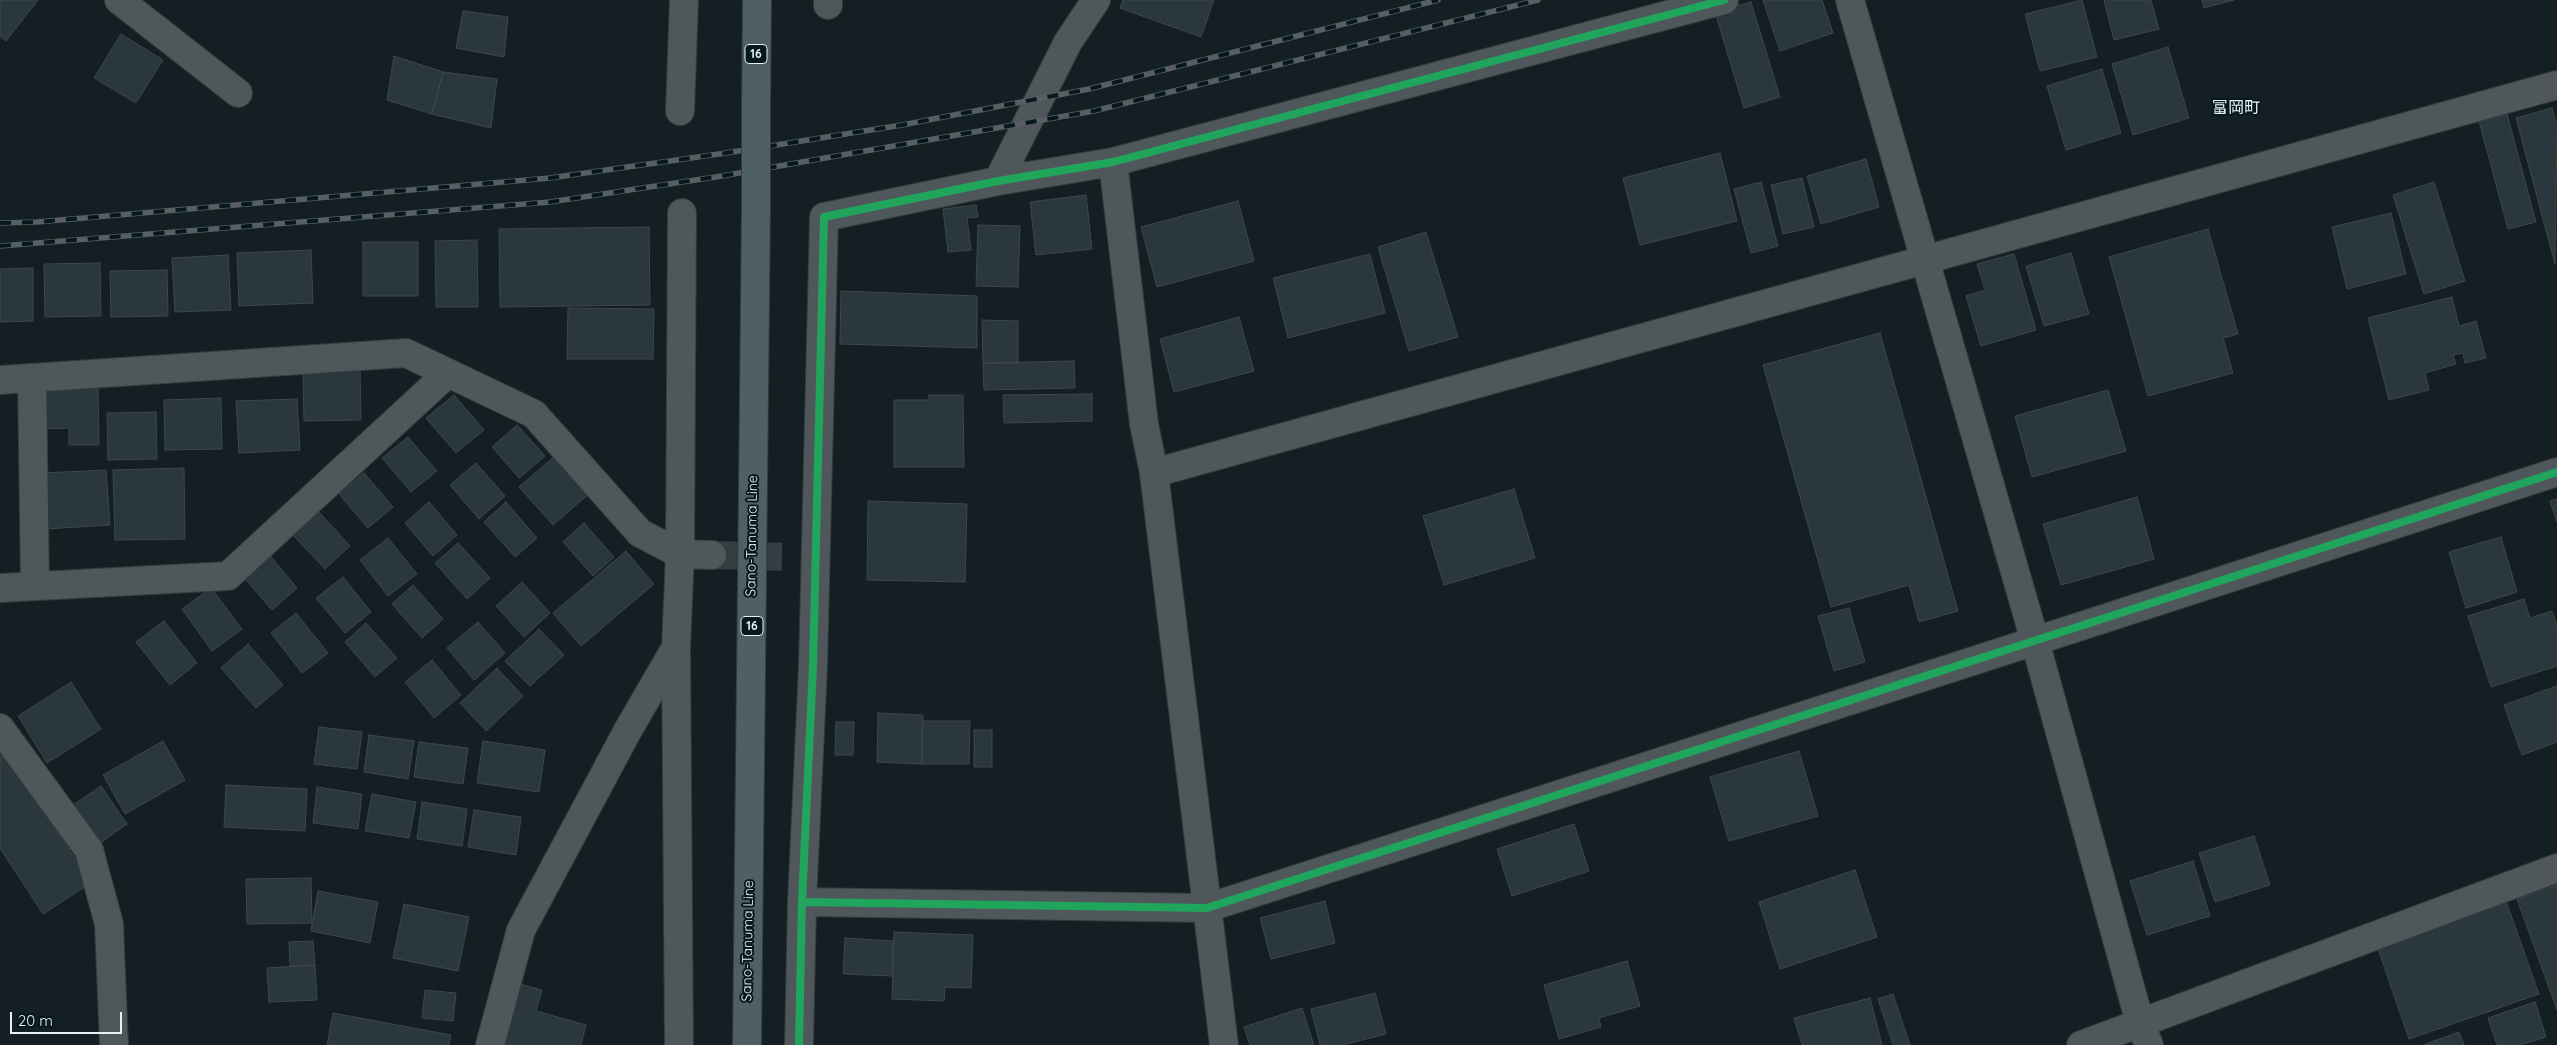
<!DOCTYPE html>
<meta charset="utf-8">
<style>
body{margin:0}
#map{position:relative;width:2557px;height:1045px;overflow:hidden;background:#141f23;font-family:Quicksand,sans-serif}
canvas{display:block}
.scale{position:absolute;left:10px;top:1012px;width:112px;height:22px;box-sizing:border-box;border:2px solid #e6f2f8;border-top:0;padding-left:6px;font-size:15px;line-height:18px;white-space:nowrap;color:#e6f2f8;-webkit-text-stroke:4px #051820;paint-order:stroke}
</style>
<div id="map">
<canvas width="2557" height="1045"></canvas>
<div class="scale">20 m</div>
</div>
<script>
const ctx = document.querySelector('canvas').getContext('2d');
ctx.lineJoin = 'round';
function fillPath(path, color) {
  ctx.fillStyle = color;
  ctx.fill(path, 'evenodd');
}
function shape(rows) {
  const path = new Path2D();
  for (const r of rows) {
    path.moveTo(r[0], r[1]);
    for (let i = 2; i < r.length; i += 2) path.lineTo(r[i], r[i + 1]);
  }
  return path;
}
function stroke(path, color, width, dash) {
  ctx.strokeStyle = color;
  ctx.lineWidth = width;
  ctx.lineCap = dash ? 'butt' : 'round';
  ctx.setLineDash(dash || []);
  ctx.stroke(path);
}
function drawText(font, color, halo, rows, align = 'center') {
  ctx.font = font + ' Quicksand,"Noto Sans JP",sans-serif';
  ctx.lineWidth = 4;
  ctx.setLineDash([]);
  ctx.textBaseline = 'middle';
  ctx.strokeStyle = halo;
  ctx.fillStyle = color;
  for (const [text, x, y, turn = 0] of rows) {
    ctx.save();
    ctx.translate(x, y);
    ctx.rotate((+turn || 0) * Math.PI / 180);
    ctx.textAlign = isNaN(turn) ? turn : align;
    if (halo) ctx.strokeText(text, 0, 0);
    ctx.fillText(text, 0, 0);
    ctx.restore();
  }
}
const building = shape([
 [0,0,38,0,6,41,0,36,0,0],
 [1123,0,1214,0,1201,37,1120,8,1123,0],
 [1763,0,1822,0,1833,33,1780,51,1763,0],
 [2082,0,2097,57,2040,71,2025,14,2082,0],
 [2104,0,2151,0,2159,29,2114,40,2104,0],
 [2202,0,2234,0,2204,8,2202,0],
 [1751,2,1780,97,1744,108,1715,12,1751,2],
 [463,11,508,17,504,57,456,48,463,11],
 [121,34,163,60,136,103,94,78,121,34],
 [2168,47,2189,118,2133,135,2112,64,2168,47],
 [394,56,443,72,432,114,387,100,394,56],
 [2102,69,2121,133,2066,150,2047,86,2102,69],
 [443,72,497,79,491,128,432,114,443,72],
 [2552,108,2557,126,2555,264,2516,118,2552,108],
 [2507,114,2536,222,2508,229,2479,121,2507,114],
 [1720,153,1737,221,1640,245,1623,178,1720,153],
 [1866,159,1879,207,1821,224,1807,176,1866,159],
 [1802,178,1814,227,1783,234,1771,185,1802,178],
 [1761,182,1778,246,1751,253,1734,189,1761,182],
 [2434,182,2465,281,2424,294,2393,195,2434,182],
 [1086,195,1092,249,1036,255,1030,202,1086,195],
 [1238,201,1254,261,1157,287,1141,227,1238,201],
 [976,205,978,217,967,218,971,250,948,252,943,209,976,205],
 [2391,213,2406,274,2347,289,2332,227,2391,213],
 [978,225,1020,226,1018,287,976,286,978,225],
 [649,227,650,305,500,307,499,229,649,227],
 [2208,229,2238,334,2223,338,2233,373,2148,396,2109,257,2208,229],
 [1426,232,1458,337,1409,351,1378,247,1426,232],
 [477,240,478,307,436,307,435,241,477,240],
 [363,242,418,242,418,296,363,296,363,242],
 [311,250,313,303,239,306,237,253,311,250],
 [2071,253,2089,314,2044,326,2026,266,2071,253],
 [1370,254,1385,313,1288,338,1273,278,1370,254],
 [2014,254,2036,330,1981,346,1966,296,1985,290,1977,264,2014,254],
 [228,255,231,310,175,312,172,258,228,255],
 [100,263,101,316,45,317,44,264,100,263],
 [33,268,33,321,0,322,0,269,33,268],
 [167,270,168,316,111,317,110,271,167,270],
 [841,291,977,296,977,348,840,344,841,291],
 [2452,297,2459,326,2476,321,2486,358,2465,363,2463,353,2453,355,2456,364,2425,373,2429,390,2389,400,2368,318,2452,297],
 [568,308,654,309,653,359,567,359,568,308],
 [1239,317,1254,371,1174,392,1160,339,1239,317],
 [982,320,1018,321,1018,363,983,363,982,320],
 [1880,333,1958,611,1919,622,1909,585,1831,607,1763,365,1880,333],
 [1074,361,1075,388,984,390,983,363,1074,361],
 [360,369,361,420,304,421,303,370,360,369],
 [98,382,99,445,69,445,69,428,41,429,40,383,98,382],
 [2108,390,2126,451,2032,477,2015,416,2108,390],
 [1092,394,1092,421,1004,423,1003,395,1092,394],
 [454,395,484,430,456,453,426,418,454,395],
 [929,395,963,395,964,467,894,467,894,400,929,400,929,395],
 [221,398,222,449,165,450,164,400,221,398],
 [297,399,300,450,239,453,236,401,297,399],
 [156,412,157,459,108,460,107,413,156,412],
 [517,425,545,456,519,478,492,447,517,425],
 [408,437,437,471,411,492,382,458,408,437],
 [556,455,590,493,553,525,519,487,556,455],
 [476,463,505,496,479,519,450,485,476,463],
 [184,468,185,539,115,540,113,470,184,468],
 [106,470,110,525,46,529,42,473,106,470],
 [364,473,393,507,368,528,339,494,364,473],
 [1514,489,1535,558,1444,585,1423,516,1514,489],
 [2137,497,2154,559,2061,585,2043,524,2137,497],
 [2557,499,2557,522,2550,501,2557,499],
 [868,501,967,504,965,582,867,580,868,501],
 [429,502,457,535,433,556,405,523,429,502],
 [506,502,537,538,515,557,484,522,506,502],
 [318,511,350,546,325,569,292,534,318,511],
 [584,523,614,557,593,576,563,542,584,523],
 [2501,537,2517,592,2466,608,2449,552,2501,537],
 [388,538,417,574,388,596,360,560,388,538],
 [458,543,490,578,467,599,435,563,458,543],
 [626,551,654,584,581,646,553,613,626,551],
 [267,552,297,588,272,610,241,574,267,552],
 [343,577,371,612,345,633,316,598,343,577],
 [522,582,550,613,524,637,496,606,522,582],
 [413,585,443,619,422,638,392,604,413,585],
 [211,588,242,629,212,651,182,609,211,588],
 [2524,599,2530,618,2552,611,2557,626,2557,666,2491,687,2468,616,2524,599],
 [1849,608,1865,662,1834,671,1818,616,1849,608],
 [296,613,328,653,302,673,271,633,296,613],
 [164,621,197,663,170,685,136,642,164,621],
 [478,622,505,653,474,680,447,648,478,622],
 [366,623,397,658,375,677,345,642,366,623],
 [539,629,564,655,530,686,505,661,539,629],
 [248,644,283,685,256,708,221,668,248,644],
 [432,660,461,695,434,718,405,682,432,660],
 [497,668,523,696,486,731,460,703,497,668],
 [71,682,101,729,47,763,18,716,71,682],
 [2557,686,2557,742,2522,755,2504,705,2557,686],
 [878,713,923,715,922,764,877,762,878,713],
 [922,721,970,721,969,764,922,764,922,721],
 [836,722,854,722,853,755,835,755,836,722],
 [319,727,362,732,357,769,314,764,319,727],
 [974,730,992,730,992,767,974,767,974,730],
 [369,735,414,741,408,779,364,772,369,735],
 [163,741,185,780,125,814,103,775,163,741],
 [483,741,545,750,539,792,477,783,483,741],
 [419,742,468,748,463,784,414,777,419,742],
 [1799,751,1818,816,1729,841,1710,777,1799,751],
 [5,752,91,883,43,914,0,848,0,756,5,752],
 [226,785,307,789,305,831,224,827,226,785],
 [101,786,127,824,99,844,73,805,101,786],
 [317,787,362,794,358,829,313,823,317,787],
 [372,794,416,802,409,838,365,831,372,794],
 [422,802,467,809,462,846,417,839,422,802],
 [474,810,521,817,516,855,468,847,474,810],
 [1574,824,1589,871,1512,896,1497,849,1574,824],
 [2254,836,2270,885,2215,902,2199,853,2254,836],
 [2193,861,2210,916,2147,935,2130,881,2193,861],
 [1855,870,1877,937,1780,969,1759,902,1855,870],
 [311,878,312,923,247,924,246,879,311,878],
 [2557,885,2557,1010,2517,899,2557,885],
 [318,891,378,902,370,943,311,931,318,891],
 [1325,901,1335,943,1271,959,1260,918,1325,901],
 [2506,901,2539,994,2409,1039,2377,946,2506,901],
 [404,904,469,917,458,971,393,958,404,904],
 [894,932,973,935,971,988,945,987,944,1001,892,999,894,932],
 [845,938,893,941,892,976,843,974,845,938],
 [313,941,315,965,290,966,289,942,313,941],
 [1627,961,1640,1006,1599,1018,1601,1027,1559,1039,1544,985,1627,961],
 [315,965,317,1000,269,1002,267,968,315,965],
 [516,983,542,990,536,1011,586,1025,581,1045,499,1045,516,983],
 [425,990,456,993,453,1021,422,1018,425,990],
 [1375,993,1386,1034,1343,1045,1320,1045,1311,1009,1375,993],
 [1893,994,1910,1045,1893,1045,1878,999,1893,994],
 [1870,998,1882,1045,1802,1045,1794,1018,1870,998],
 [2535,1002,2546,1037,2520,1045,2497,1045,2488,1018,2535,1002],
 [1302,1008,1314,1045,1250,1045,1244,1027,1302,1008],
 [333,1013,451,1035,449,1045,327,1045,333,1013],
 [2459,1032,2464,1045,2423,1045,2459,1032]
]);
const minorTunnel = shape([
 [712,555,793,557]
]);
const minor = shape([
 [119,0,238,93],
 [828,0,828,5],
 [1850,0,2035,641,2140,1023,2149,1045],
 [680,111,684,0],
 [1113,162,1144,424,1154,473,1224,1045],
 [998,181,1068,42,1096,0],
 [32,378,35,586],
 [0,380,406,353,534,414,640,533,680,554,712,555],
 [0,588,228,576,448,373],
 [0,728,89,850,109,924,114,1045],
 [802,902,1207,908,2035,641],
 [490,1045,521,930,628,730,675,649],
 [679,1045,676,648,680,554,682,213],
 [799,1045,802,902,813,666,824,217,998,181,1113,162,1724,0],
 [2081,1045,2557,868]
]);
const tertiary = shape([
 [1154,473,2557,85],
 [2035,641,2557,472]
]);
const primary = shape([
 [756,108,757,0],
 [747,1045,756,207]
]);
const rail = shape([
 [0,223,37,222,550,178,726,153,902,125,1089,89,1438,0],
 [0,246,550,202,722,176,1094,111,1538,0]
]);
const primaryBridge = shape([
 [756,207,756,108]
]);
const cycleway = shape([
 [802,902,1207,908,2557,472],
 [799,1045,802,902,813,666,824,217,998,181,1113,162,1724,0]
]);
const shields = [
 [756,54,22],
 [752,626,22]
];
const shieldNames = [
 ["16",756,54],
 ["16",752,626]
];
const streetNames = [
 ["Sano-Tanuma Line",752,536,-89],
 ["Sano-Tanuma Line",748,941,-89]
];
const quarterNames = [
 ["富岡町",2236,108]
];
fillPath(building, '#2a373c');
stroke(building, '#3f474b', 1);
stroke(minorTunnel, '#343f43', 28, [28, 14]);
stroke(minor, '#333b3f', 30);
stroke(tertiary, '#333b3f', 30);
stroke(primary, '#333b3f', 30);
stroke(minor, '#50575b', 28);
stroke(tertiary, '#50575b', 28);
stroke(primary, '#505f64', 28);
stroke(rail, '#575f62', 5.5);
stroke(rail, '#051820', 4, [11]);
stroke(primaryBridge, '#333b3f', 30, []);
stroke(primaryBridge, '#505f64', 28);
stroke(cycleway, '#20a55d', 8);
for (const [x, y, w] of shields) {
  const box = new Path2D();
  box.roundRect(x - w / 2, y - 9.5, w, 19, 4);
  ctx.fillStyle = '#051820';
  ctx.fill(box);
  stroke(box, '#e6f2f8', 1);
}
drawText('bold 12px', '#e6f2f8', null, shieldNames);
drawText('14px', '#e6f2f8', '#051820', streetNames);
drawText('16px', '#e6f2f8', '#051820', quarterNames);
</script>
